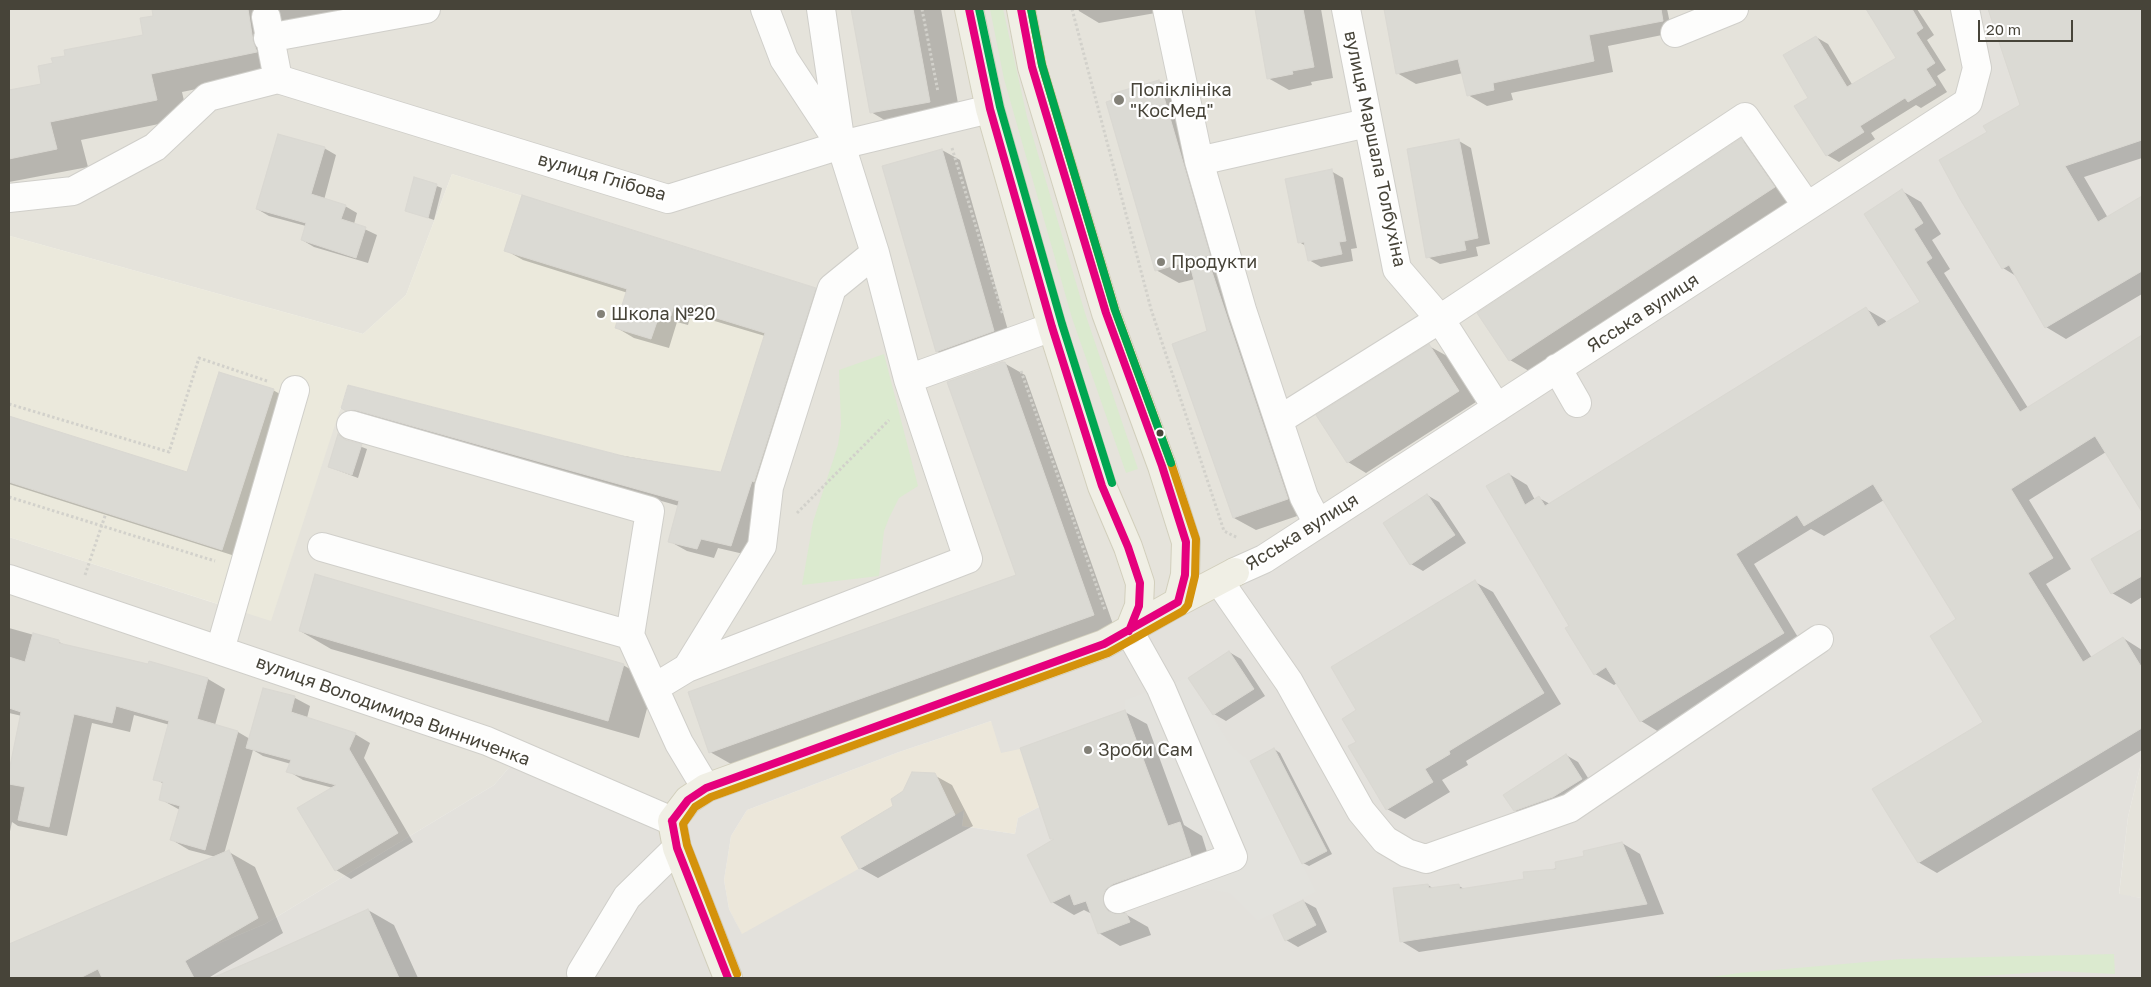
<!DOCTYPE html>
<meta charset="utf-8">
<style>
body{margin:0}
#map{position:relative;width:2151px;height:987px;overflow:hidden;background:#f2f1ec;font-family:"Golos Text",sans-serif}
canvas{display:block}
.frame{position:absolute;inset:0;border:10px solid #474439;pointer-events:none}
.scale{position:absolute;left:1978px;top:20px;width:95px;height:22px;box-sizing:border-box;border:2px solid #474439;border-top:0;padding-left:6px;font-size:15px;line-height:18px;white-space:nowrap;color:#474439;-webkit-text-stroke:4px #fff;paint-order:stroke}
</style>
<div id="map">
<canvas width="2151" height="987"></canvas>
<div class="frame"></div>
<div class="scale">20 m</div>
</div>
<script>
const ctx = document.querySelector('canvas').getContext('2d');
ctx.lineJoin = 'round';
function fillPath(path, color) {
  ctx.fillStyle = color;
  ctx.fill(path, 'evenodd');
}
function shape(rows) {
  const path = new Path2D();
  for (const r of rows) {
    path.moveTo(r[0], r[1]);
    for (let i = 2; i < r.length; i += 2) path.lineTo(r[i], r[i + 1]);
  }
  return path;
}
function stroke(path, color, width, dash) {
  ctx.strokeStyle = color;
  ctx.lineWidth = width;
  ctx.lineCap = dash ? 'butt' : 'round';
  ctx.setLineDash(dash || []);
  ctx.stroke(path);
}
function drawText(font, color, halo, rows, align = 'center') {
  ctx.font = font + ' "Golos Text",sans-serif';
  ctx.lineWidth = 4.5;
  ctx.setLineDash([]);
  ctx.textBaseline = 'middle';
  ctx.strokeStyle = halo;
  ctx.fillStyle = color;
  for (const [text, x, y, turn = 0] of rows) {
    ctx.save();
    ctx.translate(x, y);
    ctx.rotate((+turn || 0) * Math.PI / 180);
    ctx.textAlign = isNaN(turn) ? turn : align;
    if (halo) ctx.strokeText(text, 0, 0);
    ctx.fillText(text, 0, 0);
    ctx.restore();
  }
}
const residential = shape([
 [9,9,1967,9,1968,104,1264,561,674,821,519,756,494,785,265,924,136,978,9,978,9,537,233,609,341,408,348,385,627,457,721,472,825,291,452,174,406,295,363,334,10,236,9,240],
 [2142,759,2142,898,2119,895,2128,817]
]);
const commercial = shape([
 [991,721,1020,748,1039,807,1018,818,1015,834,962,826,964,811,742,935,729,909,724,880,731,836,747,810,899,752]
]);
const industrial = shape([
 [1967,9,2142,9,2142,759,2128,817,2119,894,2142,898,2142,978,136,978,265,924,494,785,519,756,674,820,687,803,1105,645,1968,104],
 [991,721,1001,753,1020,749,1039,807,1018,818,1015,834,962,826,964,810,742,934,729,909,724,880,731,836,747,810,899,752]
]);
const education = shape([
 [452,174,825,291,765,486,721,472,627,457,348,385,271,621,9,537,10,236,363,334,406,295]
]);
const green = shape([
 [990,9,1003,9,1027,117,1085,313,1138,469,1126,473,1072,318,1004,79],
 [884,354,918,486,899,498,889,518,884,531,879,576,802,585,813,522,838,445,841,425,839,370],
 [2114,954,2115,974,2056,971,1956,978,1705,978,1739,973,1901,959]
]);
const parking = shape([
 [1188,678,1232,747,1250,761,1316,892,1258,921,1230,893,1208,889,1192,890,1182,868,1191,857,1180,822,1100,851,1157,797,1125,710,1125,700]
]);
const shadow = shape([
 [165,9,432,9,283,30,288,70,182,92,188,118,81,140,88,167,9,182,9,91,43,85,144,36,154,17,153,11],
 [852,9,941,9,961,120,903,131,871,112],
 [1078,9,1160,9,1161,12,1099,23,1079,11],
 [1256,9,1321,9,1333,78,1311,82,1312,85,1289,90,1268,78],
 [1385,9,1667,9,1672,33,1608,46,1613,72,1511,93,1513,100,1487,106,1468,95,1463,73,1416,84,1397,73],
 [1868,9,1917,9,1934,35,1927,40,1946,70,1937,76,1947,92,1921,108,1916,105,1871,133,1875,139,1839,162,1827,155,1810,98,1816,37,1828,44,1853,86,1898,58],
 [1987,9,2142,9,2142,158,2084,177,2108,218,2142,198,2142,294,2066,339,2046,327,2016,276,2003,268,1988,132,2021,106,1990,11],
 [1159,81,1182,94,1309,512,1256,530,1234,518,1174,344,1209,332,1195,279,1179,283,1156,270],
 [1741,140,1772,158,1805,205,1541,378,1510,360],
 [1459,141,1471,148,1490,244,1476,247,1478,256,1440,264,1428,257],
 [324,148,336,155,324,200,345,206,357,213,354,224,377,235,368,263,314,247,302,240,306,226,269,216,257,209],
 [942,150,960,160,1011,341,955,362,937,351],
 [1331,171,1343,178,1357,248,1351,249,1353,261,1321,267,1309,260,1306,246,1299,242],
 [415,178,442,188,434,220,406,210],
 [1902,191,1921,202,1941,234,1932,240,1950,269,1944,273,2028,408,2142,336,2142,509,2106,452,2029,500,2071,569,2046,584,2092,658,2123,638,2142,650,2142,750,1937,873,1918,862,1984,723,1957,620,1884,500,1824,536,1811,529,1754,564,1802,644,1659,732,1641,721,1617,683,1614,685,1595,674,1570,626,1509,474,1527,485,1535,500,1539,498,1550,504,1866,309,1885,320,1887,323,1921,302],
 [505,250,815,289,832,299,748,555,718,548,714,558,687,551,669,541,679,506,374,419,364,420,342,407,722,473,765,336,691,314,688,325,677,322,669,348,634,338,617,328,628,293,523,260],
 [1429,346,1447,356,1476,402,1366,473,1348,462,1318,416],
 [1004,363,1025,375,1114,627,731,764,710,752,1017,576],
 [273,390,285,397,235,556,9,484,9,417,187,474],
 [339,435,349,442,367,449,358,478,329,467],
 [1427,495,1439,502,1466,543,1423,571,1411,564],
 [2142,530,2142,597,2131,604,2112,593,2093,559],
 [1475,582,1493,592,1561,704,1466,761,1468,765,1442,780,1450,792,1405,819,1387,809,1357,742,1358,710],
 [9,628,59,642,65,645,149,665,150,662,208,679,225,689,215,725,238,732,250,739,264,689,295,698,310,706,307,718,355,734,370,743,364,758,413,842,351,879,336,870,333,788,303,780,288,771,291,764,263,756,253,750,224,854,229,852,255,867,283,933,210,977,211,978,9,978,9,945,216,857,189,850,172,840,180,810,160,799,164,784,155,779,170,725,134,715,130,732,92,723,67,836,18,826,12,822,9,836,9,777,22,716,9,713],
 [300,631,623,665,654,683,639,738,331,649],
 [1229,652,1241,659,1265,696,1226,721,1214,714,1190,678],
 [1125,712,1147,724,1184,825,1202,836,1212,868,1124,909,1125,914,1148,927,1151,935,1120,946,1099,933,1092,914,1084,910,1074,915,1052,902,1055,840,1051,838],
 [1274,749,1280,753,1332,854,1309,866,1303,863],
 [1566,755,1578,762,1593,786,1527,818,1515,810],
 [934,775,952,785,973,826,878,878,860,868,895,806],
 [1622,843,1640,854,1664,914,1419,952,1401,941,1428,885,1434,889,1459,886,1466,890,1525,880],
 [1303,901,1316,908,1327,932,1298,947,1286,940],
 [368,910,394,925,418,978,215,978]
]);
const building = shape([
 [152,9,248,9,253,41,257,52,151,74,157,100,50,122,57,149,9,159,9,90,41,84,38,66,53,63,51,58,65,56,64,50,143,35,140,18,153,16,152,9],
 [851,9,913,9,930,102,870,113,851,9],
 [1255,9,1303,9,1314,67,1292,71,1293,74,1267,79,1255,9],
 [1384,9,1661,9,1663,21,1589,35,1594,61,1493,83,1494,90,1467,96,1458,59,1396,74,1384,9],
 [1866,9,1912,9,1923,28,1916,33,1935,63,1926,69,1936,85,1908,102,1905,98,1860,126,1864,132,1826,156,1794,106,1808,98,1783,55,1816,36,1847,87,1896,58,1866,9],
 [1988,9,2142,9,2142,140,2065,166,2098,222,2142,196,2142,271,2045,328,2009,265,2002,269,1960,199,1939,160,1987,132,1983,126,2020,105,1988,9],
 [1159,80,1210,255,1155,271,1106,102,1112,100,1111,94,1159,80],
 [278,134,325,147,311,194,346,205,341,219,366,227,356,258,301,240,306,223,256,209,278,134],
 [1741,138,1775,187,1509,361,1477,313,1741,138],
 [1459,139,1478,238,1464,241,1466,250,1426,258,1407,149,1459,139],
 [942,149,994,331,936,352,882,166,942,149],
 [1332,169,1346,241,1339,242,1342,254,1308,261,1304,242,1298,243,1285,179,1332,169],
 [414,177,437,184,428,218,405,211,414,177],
 [1902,189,1923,223,1914,229,1932,258,1926,262,2020,412,2142,335,2142,512,2095,436,2011,489,2053,558,2028,573,2083,662,2123,637,2142,668,2142,728,1918,863,1872,789,1983,722,1930,636,1956,619,1873,484,1804,526,1797,515,1736,554,1784,633,1640,722,1606,667,1594,675,1565,628,1569,626,1486,486,1509,473,1525,505,1539,496,1545,506,1866,307,1878,327,1920,302,1864,214,1902,189],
 [522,195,816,288,754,482,752,481,731,546,701,539,697,549,668,542,679,501,355,410,346,411,341,408,348,385,627,457,721,472,765,333,674,305,671,316,660,313,651,339,615,328,627,289,504,251,522,195],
 [1208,260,1288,499,1233,518,1172,344,1207,331,1190,265,1208,260],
 [1429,344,1459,391,1347,463,1316,415,1429,344],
 [1002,362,1005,362,1094,615,709,753,688,692,1016,575,947,382,1002,362],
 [219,372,274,389,222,550,9,482,9,416,187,472,219,372],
 [338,434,346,440,362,444,352,475,328,467,338,434],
 [1427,494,1455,535,1410,565,1383,523,1427,494],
 [2142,529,2142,576,2111,594,2091,559,2142,529],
 [315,574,624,664,608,721,299,631,315,574],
 [1475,580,1544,693,1449,751,1450,754,1425,769,1433,782,1386,810,1348,746,1356,742,1342,719,1356,710,1331,667,1475,580],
 [33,633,59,640,59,643,148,664,149,661,208,678,197,719,238,731,205,850,170,840,180,806,159,800,163,782,153,780,169,721,116,706,112,723,74,714,49,827,18,820,25,787,9,784,9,771,21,712,9,708,9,657,25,662,33,633],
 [1229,651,1254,689,1213,715,1188,678,1229,651],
 [263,688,295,696,291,712,356,733,349,749,398,833,335,871,297,808,336,785,286,772,291,760,246,748,263,688],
 [1125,710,1168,826,1180,822,1191,856,1113,884,1106,889,1103,896,1104,905,1108,911,1115,914,1126,913,1130,922,1098,934,1086,901,1074,905,1070,894,1051,903,1027,855,1054,839,1050,839,1020,748,1125,710],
 [1274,748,1327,851,1302,864,1250,761,1274,748],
 [1566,754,1582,779,1553,797,1514,811,1503,795,1566,754],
 [912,772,935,773,955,815,859,869,841,837,893,806,891,799,903,791,912,772],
 [1622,842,1647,904,1400,942,1393,888,1428,884,1429,888,1459,884,1460,889,1524,879,1523,872,1556,869,1555,862,1584,856,1583,851,1622,842],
 [229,850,258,918,185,961,194,978,102,978,98,969,80,978,9,978,9,944,229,850],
 [1303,900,1316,925,1285,941,1273,915,1303,900],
 [368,909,399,978,212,978,270,953,368,909]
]);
const path = shape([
 [922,9,938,92],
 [1072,9,1151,309,1224,531,1238,538],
 [952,148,1003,315],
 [1021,371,1105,610],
 [9,404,169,452,199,358,267,381],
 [9,497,215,561],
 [797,513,889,420],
 [85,575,106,513]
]);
const minor = shape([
 [765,9,784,59,836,138],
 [1167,9,1199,161,1242,310,1304,497,1318,524],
 [1346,9,1397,269,1440,319,1497,408],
 [266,17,278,79,668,199,841,145,990,109],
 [1675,33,1734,9],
 [268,38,426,9],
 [1199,161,1367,123],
 [9,198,73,191,155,147,208,97,278,79],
 [1557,368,1577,403],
 [908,379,1052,327],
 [1279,420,1440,319,1745,117,1807,206],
 [351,425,650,511,630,635],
 [322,547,630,635,679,743,706,788],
 [1235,572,1264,559,1968,102,1977,68,1965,9],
 [9,579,487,741,672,821],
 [1219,581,1289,682,1361,811,1385,840,1407,853,1426,859,1570,808,1819,639],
 [220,650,295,390],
 [687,668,762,546,769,487,832,288,875,253],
 [654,688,687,668,968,559,908,379,875,253,841,145,821,9],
 [1118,899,1233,857,1161,688,1129,631],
 [581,973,627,897,677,848]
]);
const major = shape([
 [969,9,990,109,1052,327,1102,486,1128,547,1140,583,1139,606,1129,631],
 [1021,9,1032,67,1106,313,1162,466,1186,542,1185,575,1178,602],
 [728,978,677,848,672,821,688,800,706,788,1104,644,1178,602,1235,572]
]);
const bus1 = shape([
 [969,9,990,109,1052,327,1102,486,1128,547,1140,583,1139,606,1129,631],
 [672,821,688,800,706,788,1104,644,1178,602,1185,575,1186,542,1162,466,1106,313,1032,67,1021,9],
 [672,821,677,848,728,978]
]);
const bus2 = shape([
 [737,974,687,845,683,824,695,807,711,797,1108,653,1183,611,1188,605,1195,576,1196,539,1171,463,1115,310,1042,65,1031,9]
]);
const bus3 = shape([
 [979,9,1000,107,1062,324,1112,483],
 [1031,9,1042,65,1115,310,1171,463]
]);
const markers = [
 [1119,100,6,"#838178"],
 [1161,262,5,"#838178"],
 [601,314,5,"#838178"],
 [1160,433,4.5,"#474439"],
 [1088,750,5,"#838178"]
];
const poiNames = [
 ["Поліклініка",1130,90],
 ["\"КосМед\"",1130,111],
 ["Продукти",1171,262],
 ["Школа №20",611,314],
 ["Зроби Сам",1098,750]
];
const streetNames = [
 ["вулиця Маршала Толбухіна",1375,149,78],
 ["вулиця Глібова",602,177,16],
 ["Ясська вулиця",1643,313,-33],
 ["Ясська вулиця",1302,532,-32],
 ["вулиця Володимира Винниченка",393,711,20]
];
fillPath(residential, '#e5e3db');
fillPath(commercial, '#ece7da');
fillPath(industrial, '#e3e1dc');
fillPath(education, '#ebe9dc');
fillPath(green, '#dbeacf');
fillPath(parking, '#e3e2dd');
fillPath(shadow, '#0003');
fillPath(building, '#dbdad4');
stroke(building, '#dad8d2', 1);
stroke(minor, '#d0cfca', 30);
stroke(major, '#d2cfbc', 30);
stroke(path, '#d2d1cb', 3, [2.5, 2.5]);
stroke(minor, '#fdfdfc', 28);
stroke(major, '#f0efe5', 28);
stroke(bus1, '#e5007d', 8);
stroke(bus2, '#d4920b', 8);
stroke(bus3, '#00a651', 8);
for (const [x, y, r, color] of markers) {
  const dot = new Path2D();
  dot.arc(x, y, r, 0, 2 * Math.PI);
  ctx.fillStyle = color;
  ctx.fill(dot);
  stroke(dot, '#fff', 2);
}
drawText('18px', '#474439', '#fff', poiNames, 'left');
drawText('18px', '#474439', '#fff', streetNames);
</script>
